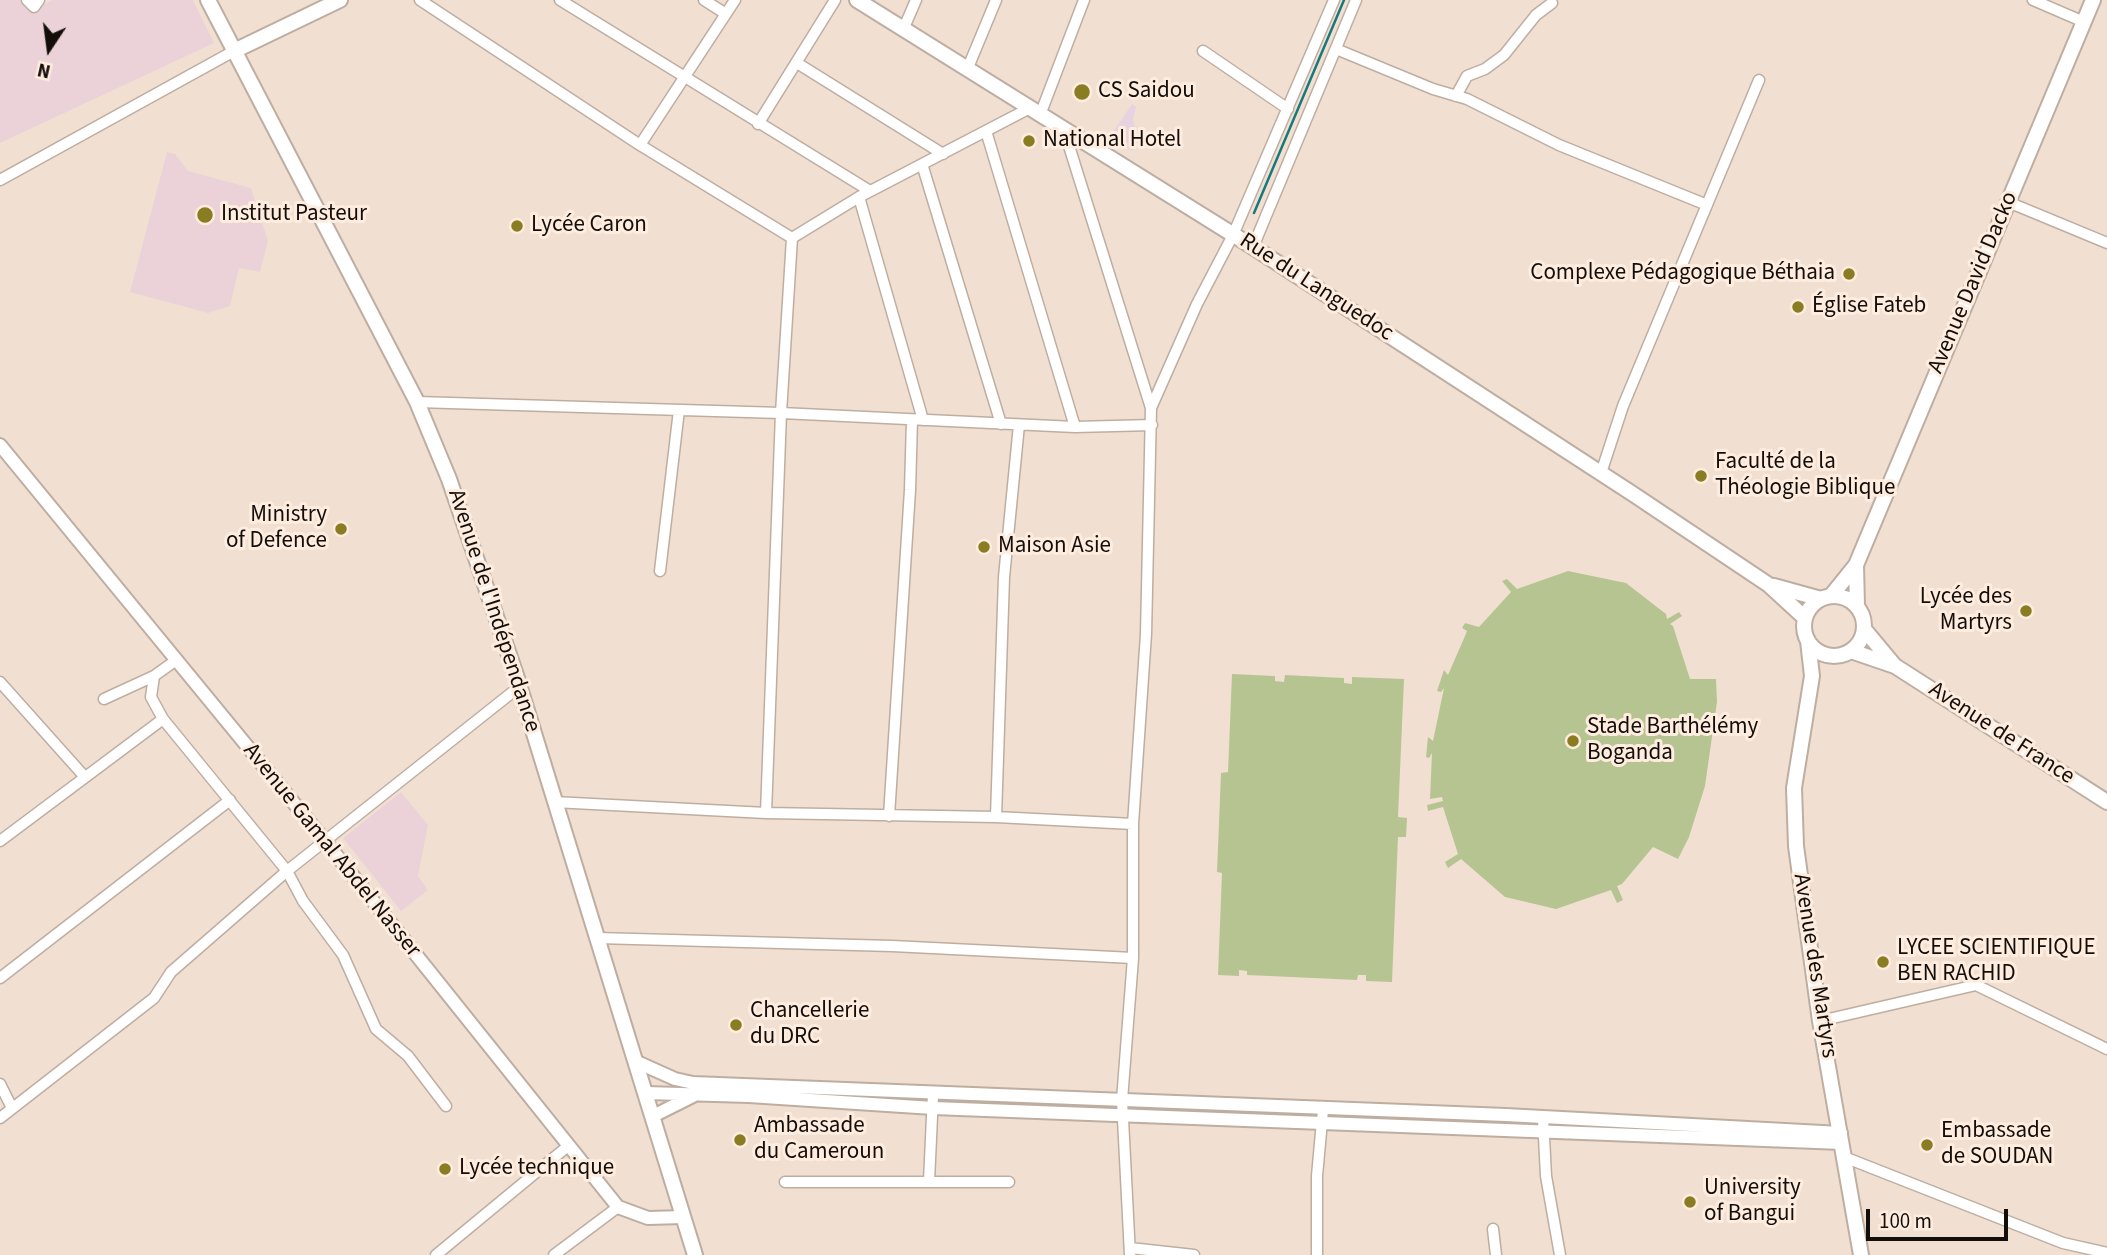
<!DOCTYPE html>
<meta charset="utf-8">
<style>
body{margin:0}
#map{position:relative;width:2107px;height:1255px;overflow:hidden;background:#f1e0d2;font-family:"Source Sans 3",sans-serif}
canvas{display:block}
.north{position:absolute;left:14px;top:14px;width:70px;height:70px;-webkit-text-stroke:5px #feeddf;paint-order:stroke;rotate:193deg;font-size:19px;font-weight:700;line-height:28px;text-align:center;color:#140e0a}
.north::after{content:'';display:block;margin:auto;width:24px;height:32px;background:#140e0a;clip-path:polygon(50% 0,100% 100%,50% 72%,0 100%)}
.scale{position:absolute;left:1866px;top:1209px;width:142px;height:32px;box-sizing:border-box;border:4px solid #140e0a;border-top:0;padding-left:9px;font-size:21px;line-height:24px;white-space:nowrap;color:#140e0a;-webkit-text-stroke:5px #feeddf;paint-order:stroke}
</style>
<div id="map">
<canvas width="2107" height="1255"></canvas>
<div class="north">N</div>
<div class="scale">100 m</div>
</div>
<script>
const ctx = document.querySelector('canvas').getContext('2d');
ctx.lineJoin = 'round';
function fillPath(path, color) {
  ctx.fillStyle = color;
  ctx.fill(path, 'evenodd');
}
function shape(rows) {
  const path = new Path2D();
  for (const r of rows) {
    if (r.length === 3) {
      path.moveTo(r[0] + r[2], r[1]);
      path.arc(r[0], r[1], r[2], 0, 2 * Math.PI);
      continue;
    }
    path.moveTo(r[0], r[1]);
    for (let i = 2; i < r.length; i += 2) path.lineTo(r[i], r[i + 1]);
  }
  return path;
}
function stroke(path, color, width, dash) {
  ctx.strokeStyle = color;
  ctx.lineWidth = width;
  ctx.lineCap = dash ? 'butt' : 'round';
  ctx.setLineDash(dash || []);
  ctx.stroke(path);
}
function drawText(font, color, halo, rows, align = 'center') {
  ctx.font = font + ' "Source Sans 3",sans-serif';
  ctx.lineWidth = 6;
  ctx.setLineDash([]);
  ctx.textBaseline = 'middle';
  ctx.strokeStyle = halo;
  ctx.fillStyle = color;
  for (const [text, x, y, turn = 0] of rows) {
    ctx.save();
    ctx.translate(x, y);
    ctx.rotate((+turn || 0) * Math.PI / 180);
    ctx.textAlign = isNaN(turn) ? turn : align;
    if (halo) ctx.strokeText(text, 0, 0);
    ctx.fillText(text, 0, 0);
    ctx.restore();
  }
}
const commercial = shape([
 [1132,104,1136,107,1133,120,1139,141,1132,151,1121,144,1118,146,1109,138]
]);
const medical = shape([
 [0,0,24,0,28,8,32,10,53,0,193,0,214,43,0,143],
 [167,152,175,154,188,171,251,188,268,241,260,272,239,268,230,306,208,313,130,292],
 [401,792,428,825,418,876,428,890,401,911,343,838]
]);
const green = shape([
 [1568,571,1626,583,1666,614,1667,619,1679,612,1682,616,1670,624,1673,626,1690,679,1716,679,1717,702,1705,786,1689,837,1678,859,1653,847,1622,884,1617,886,1623,900,1617,903,1611,890,1556,909,1505,897,1461,859,1448,868,1445,862,1458,854,1443,807,1428,811,1427,805,1443,801,1442,797,1430,799,1432,753,1429,758,1426,757,1428,737,1433,741,1444,688,1441,692,1437,691,1444,670,1448,675,1465,636,1467,631,1462,628,1465,623,1479,627,1511,592,1502,581,1507,579,1517,589],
 [1232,674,1275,676,1275,681,1284,682,1285,675,1344,678,1344,683,1352,684,1352,677,1404,679,1398,817,1407,818,1406,837,1398,837,1392,982,1366,981,1366,975,1358,975,1357,980,1247,975,1247,971,1239,970,1239,976,1218,975,1222,873,1217,872,1221,773,1228,772]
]);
const stream = shape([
 [1254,213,1344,0]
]);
const street = shape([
 [27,0,34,7,39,0],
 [420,0,640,145,792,238],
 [560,0,870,191],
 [704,0,726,14],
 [2033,0,2084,22],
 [903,30,916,0],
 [1336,49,1433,89,1467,99,1559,145,1707,205],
 [1203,51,1288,109],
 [797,63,943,154],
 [967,70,996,0],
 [1456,96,1467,76,1485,69,1504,55,1536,15,1552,3],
 [1040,115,1084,0],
 [758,124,835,0],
 [1064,130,1151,408,1146,634,1133,824,1133,958,1122,1100,1130,1255],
 [986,131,1075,427],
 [640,145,735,0],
 [922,164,1001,424],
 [0,180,234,51],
 [859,197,923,420],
 [2008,202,2107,243],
 [792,238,859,197,1028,109],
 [1253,247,1356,0],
 [417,402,781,413,1075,427,1152,425],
 [1151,408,1197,304,1233,235,1334,0],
 [1601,473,1623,406,1759,80],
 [660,571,679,410],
 [154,676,151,697,163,719,287,871,303,901,343,955,376,1029,408,1056,446,1106],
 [0,682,84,776],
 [104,699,154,676,175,661],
 [554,802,766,813,996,817,1133,824],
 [766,813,781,413,792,238],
 [889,816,910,490,912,420],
 [996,817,1004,577,1019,425],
 [0,841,163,719],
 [597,938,892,946,1133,958],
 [0,978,230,800],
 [1820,1021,1976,985,2107,1049],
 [0,1084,12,1108],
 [0,1118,154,998,171,972,287,871,519,687],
 [1543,1118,1546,1176,1560,1255],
 [1844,1157,2063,1243,2107,1253],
 [929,1181,933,1095],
 [785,1182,1009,1182],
 [1493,1229,1496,1255],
 [1130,1248,1194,1255],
 [436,1255,568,1146],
 [554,1255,618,1207],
 [1317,1255,1317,1176,1323,1110]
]);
const secondary = shape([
 [0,445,325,841,618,1207,648,1218,683,1217],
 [637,1062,675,1079,693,1083,1506,1115,1841,1133],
 [646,1093,749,1096,933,1108,1842,1143],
 [653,1116,693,1096]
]);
const primary = shape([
 [208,0,417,402,449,479,516,675,695,1255],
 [857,0,1253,247,1633,494,1769,585,1805,618],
 [234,51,340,0],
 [1856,565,1857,606],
 [1774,586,1821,599],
 [1831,596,1856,565,2093,0],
 [1834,626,30],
 [1864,629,1894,665],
 [1808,641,1812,676,1794,788,1796,846,1820,1021,1861,1255],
 [1851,651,1895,666,2107,802]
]);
const markers = [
 [1082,92,9,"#8a7c22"],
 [1029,141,7,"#8a7c22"],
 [205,215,9,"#8a7c22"],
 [517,226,7,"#8a7c22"],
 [1849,274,7,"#8a7c22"],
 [1798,307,7,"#8a7c22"],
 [1701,476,7,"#8a7c22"],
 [341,529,7,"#8a7c22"],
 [984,547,7,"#8a7c22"],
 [2026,611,7,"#8a7c22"],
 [1573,741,7,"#8a7c22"],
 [1883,962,7,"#8a7c22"],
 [736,1025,7,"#8a7c22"],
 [740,1140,7,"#8a7c22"],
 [1927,1145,7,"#8a7c22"],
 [445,1169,7,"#8a7c22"],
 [1690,1202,7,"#8a7c22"]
];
const poiNames = [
 ["CS Saidou",1098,92],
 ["National Hotel",1043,141],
 ["Institut Pasteur",221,215],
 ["Lycée Caron",531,226],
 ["Complexe Pédagogique Béthaia",1835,274,"right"],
 ["Église Fateb",1812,307],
 ["Faculté de la",1715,463],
 ["Théologie Biblique",1715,489],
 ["Ministry",327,516,"right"],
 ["of Defence",327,542,"right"],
 ["Maison Asie",998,547],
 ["Lycée des",2012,598,"right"],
 ["Martyrs",2012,624,"right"],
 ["Stade Barthélémy",1587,728],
 ["Boganda",1587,754],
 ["LYCEE SCIENTIFIQUE",1897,949],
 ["BEN RACHID",1897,975],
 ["Chancellerie",750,1012],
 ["du DRC",750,1038],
 ["Ambassade",754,1127],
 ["du Cameroun",754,1153],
 ["Embassade",1941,1132],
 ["de SOUDAN",1941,1158],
 ["Lycée technique",459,1169],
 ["University",1704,1189],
 ["of Bangui",1704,1215]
];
const streetNames = [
 ["Avenue David Dacko",1974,283,-67],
 ["Rue du Languedoc",1316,288,33],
 ["Avenue de l'Indépendance",493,611,72],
 ["Avenue de France",2001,734,33],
 ["Avenue Gamal Abdel Nasser",331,851,51],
 ["Avenue des Martyrs",1814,966,81]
];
fillPath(commercial, '#e7d2e1');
fillPath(medical, '#ebd2d8');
fillPath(green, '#b6c492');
stroke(stream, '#17797b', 2.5);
stroke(street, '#beaea1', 13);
stroke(secondary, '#beaea1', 16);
stroke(primary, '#beaea1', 18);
stroke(street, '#fff', 10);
stroke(secondary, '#fff', 12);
stroke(primary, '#fff', 14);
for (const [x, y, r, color] of markers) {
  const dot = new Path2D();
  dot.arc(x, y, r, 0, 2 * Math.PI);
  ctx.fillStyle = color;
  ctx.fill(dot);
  stroke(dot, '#feeddf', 2.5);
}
drawText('23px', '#140e0a', '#feeddf', poiNames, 'left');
drawText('23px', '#140e0a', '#feeddf', streetNames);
</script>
